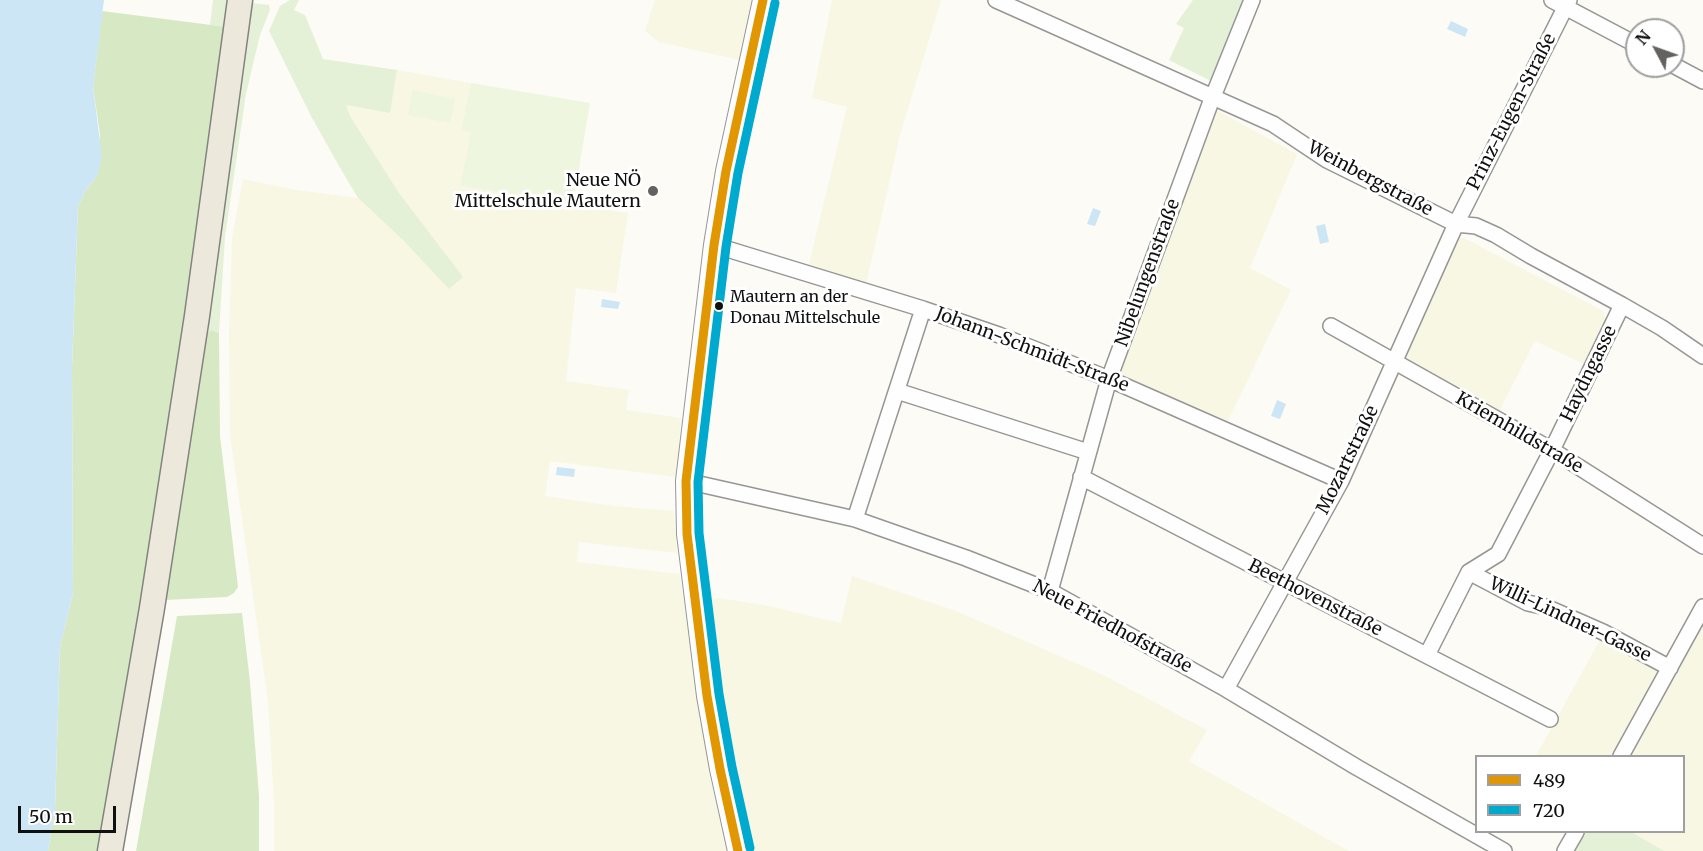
<!DOCTYPE html>
<meta charset="utf-8">
<style>
body{margin:0}
#map{position:relative;width:1703px;height:851px;overflow:hidden;background:#fcfbf6;font-family:Merriweather,serif}
canvas{display:block}
.legend{position:absolute;left:1475px;top:755px;width:210px;height:78px;box-sizing:border-box;background:#fff;border:2px solid #9f9f9f;margin:0;padding:8px 10px;list-style:none;font-size:18px;color:#101010}
.legend li{display:flex;align-items:center;gap:12px;height:30px}
.legend b{width:30px;border:2px solid #9f9f9f}
.north{position:absolute;left:1625px;top:18px;width:60px;height:60px;box-sizing:border-box;background:#fff;border:2px solid #9f9f9f;border-radius:50%;rotate:311deg;font-size:16px;font-weight:700;line-height:24px;text-align:center;color:#101010}
.north::after{content:'';display:block;margin:auto;width:21px;height:27px;background:#636260;clip-path:polygon(50% 0,100% 100%,50% 72%,0 100%)}
.scale{position:absolute;left:18px;top:806px;width:98px;height:27px;box-sizing:border-box;border:3px solid #101010;border-top:0;padding-left:8px;font-size:18px;line-height:21px;white-space:nowrap;color:#101010;-webkit-text-stroke:4px #fff;paint-order:stroke}
</style>
<div id="map">
<canvas width="1703" height="851"></canvas>
<ul class="legend">
<li><b style="height:8px;background:#e09702"></b>489</li>
<li><b style="height:8px;background:#00a9ce"></b>720</li>
</ul>
<div class="north">N</div>
<div class="scale">50 m</div>
</div>
<script>
const ctx = document.querySelector('canvas').getContext('2d');
ctx.lineJoin = 'round';
function fillPath(path, color) {
  ctx.fillStyle = color;
  ctx.fill(path, 'evenodd');
}
function shape(rows) {
  const path = new Path2D();
  for (const r of rows) {
    path.moveTo(r[0], r[1]);
    for (let i = 2; i < r.length; i += 2) path.lineTo(r[i], r[i + 1]);
  }
  return path;
}
function stroke(path, color, width, dash) {
  ctx.strokeStyle = color;
  ctx.lineWidth = width;
  ctx.lineCap = dash ? 'butt' : 'round';
  ctx.setLineDash(dash || []);
  ctx.stroke(path);
}
function drawText(font, color, halo, rows, align = 'center') {
  ctx.font = font + ' Merriweather,serif';
  ctx.lineWidth = 6;
  ctx.setLineDash([]);
  ctx.textBaseline = 'middle';
  ctx.strokeStyle = halo;
  ctx.fillStyle = color;
  for (const [text, x, y, turn = 0] of rows) {
    ctx.save();
    ctx.translate(x, y);
    ctx.rotate((+turn || 0) * Math.PI / 180);
    ctx.textAlign = isNaN(turn) ? turn : align;
    if (halo) ctx.strokeText(text, 0, 0);
    ctx.fillText(text, 0, 0);
    ctx.restore();
  }
}
const farmland = shape([
 [655,0,753,0,740,60,659,42,645,31],
 [832,0,941,0,900,135,866,284,809,264,847,107,812,98],
 [397,70,471,83,461,129,471,132,460,186,628,213,616,293,576,288,566,381,629,390,626,410,681,418,677,477,550,461,545,496,614,506,674,511,677,553,579,542,577,562,680,574,709,770,727,851,274,851,274,802,268,701,230,435,229,334,232,238,243,179,296,190,358,198,404,241,463,278,399,193,350,116,345,104,390,112],
 [1216,110,1297,154,1250,268,1291,290,1228,421,1119,375],
 [1464,238,1603,311,1606,319,1584,364,1535,341,1499,412,1406,361,1404,354,1455,240],
 [852,576,956,611,1103,675,1207,730,1189,761,1349,851,751,851,733,771,719,696,707,600,718,598,764,605,841,623],
 [1703,621,1703,851,1560,851,1571,832,1684,832,1684,756,1536,756,1601,638,1672,676]
]);
const green = shape([
 [213,0,230,0,227,27,210,25],
 [290,0,299,0,294,10,305,15,323,59,397,70,390,113,346,105,350,116,399,193,463,277,449,289,404,241,358,198,339,166,311,116,269,31,280,6],
 [1193,0,1248,0,1215,83,1169,60,1184,28,1176,24],
 [252,3,269,5,270,10,260,35,246,94,225,237,219,333,211,330,204,336],
 [1581,832,1631,832,1664,851,1569,851]
]);
const forest = shape([
 [102,11,227,27,141,604,97,851,48,851,55,809,60,647,73,593,72,367,78,206,85,191,97,176,100,134,93,87],
 [211,330,219,333,220,436,238,587,234,593,227,597,165,600,204,336],
 [242,613,250,682,259,796,259,851,136,851,177,616]
]);
const pitch = shape([
 [471,83,590,103,573,204,460,186,471,132,461,130],
 [413,90,455,99,450,123,408,115]
]);
const water = shape([
 [0,0,104,0,93,87,102,157,97,176,85,191,78,206,72,367,73,593,60,647,55,809,48,851,0,851],
 [1451,21,1468,29,1465,37,1447,29],
 [1093,208,1101,211,1095,226,1087,224],
 [1325,224,1329,242,1320,244,1316,226],
 [602,299,620,302,618,309,601,307],
 [1277,400,1286,404,1280,419,1271,416],
 [557,467,575,469,574,477,556,475]
]);
const minor = shape([
 [996,0,1273,124,1327,160,1456,224,1476,226,1496,235,1531,256,1622,305,1662,328,1703,356],
 [1552,0,1637,45],
 [1673,65,1703,81],
 [714,245,923,309,999,335,1109,379,1341,481],
 [1331,326,1552,450,1703,546],
 [897,391,1088,452],
 [1081,477,1550,719],
 [686,481,855,519,966,558,1050,591,1226,689,1358,768,1504,851],
 [855,519,923,309],
 [1469,572,1528,603,1546,607,1603,632,1670,668],
 [1050,591,1109,379,1210,104,1252,0],
 [1427,655,1469,572,1498,554,1552,450,1622,305],
 [1226,689,1341,481,1456,224,1569,0],
 [1621,756,1703,607],
 [1565,851,1576,832]
]);
const tertiary = shape([
 [738,851,720,769,707,696,687,534,686,481,714,245,726,171,763,0]
]);
const primary = shape([
 [110,851,152,608,197,316,240,0]
]);
const bus1 = shape([
 [738,851,720,769,707,696,687,534,686,481,714,245,726,171,763,0]
]);
const bus2 = shape([
 [750,848,732,767,719,694,699,533,698,482,726,247,738,173,775,3]
]);
const markers = [
 [653,191,6,"#636260"],
 [719,306,5,"#101010"]
];
const busNames = [
 ["Mautern an der",730,297],
 ["Donau Mittelschule",730,318]
];
const streetNames = [
 ["Prinz-Eugen-Straße",1512,112,-63],
 ["Weinbergstraße",1370,179,28],
 ["Nibelungenstraße",1148,273,-70],
 ["Johann-Schmidt-Straße",1032,350,21],
 ["Haydngasse",1589,374,-64],
 ["Kriemhildstraße",1519,433,30],
 ["Mozartstraße",1348,460,-64],
 ["Beethovenstraße",1315,598,27],
 ["Willi-Lindner-Gasse",1570,620,25],
 ["Neue Friedhofstraße",1112,627,28]
];
const poiNames = [
 ["Neue NÖ",641,181],
 ["Mittelschule Mautern",641,202]
];
fillPath(farmland, '#f8f7e3');
fillPath(green, '#e5f1d6');
fillPath(forest, '#d6e9c4');
fillPath(pitch, '#eff6e0');
fillPath(water, '#cde6f5');
stroke(minor, '#969694', 18);
stroke(tertiary, '#969694', 22);
stroke(primary, '#848381', 27);
stroke(minor, '#fffefe', 15);
stroke(tertiary, '#fffefe', 20);
stroke(primary, '#ece8db', 24);
stroke(bus1, '#e09702', 9);
stroke(bus2, '#00a9ce', 9);
for (const [x, y, r, color] of markers) {
  const dot = new Path2D();
  dot.arc(x, y, r, 0, 2 * Math.PI);
  ctx.fillStyle = color;
  ctx.fill(dot);
  stroke(dot, '#fff', 2);
}
drawText('16px', '#101010', '#fff', busNames, 'left');
drawText('18px', '#101010', '#fff', streetNames);
drawText('18px', '#101010', '#fff', poiNames, 'right');
</script>
